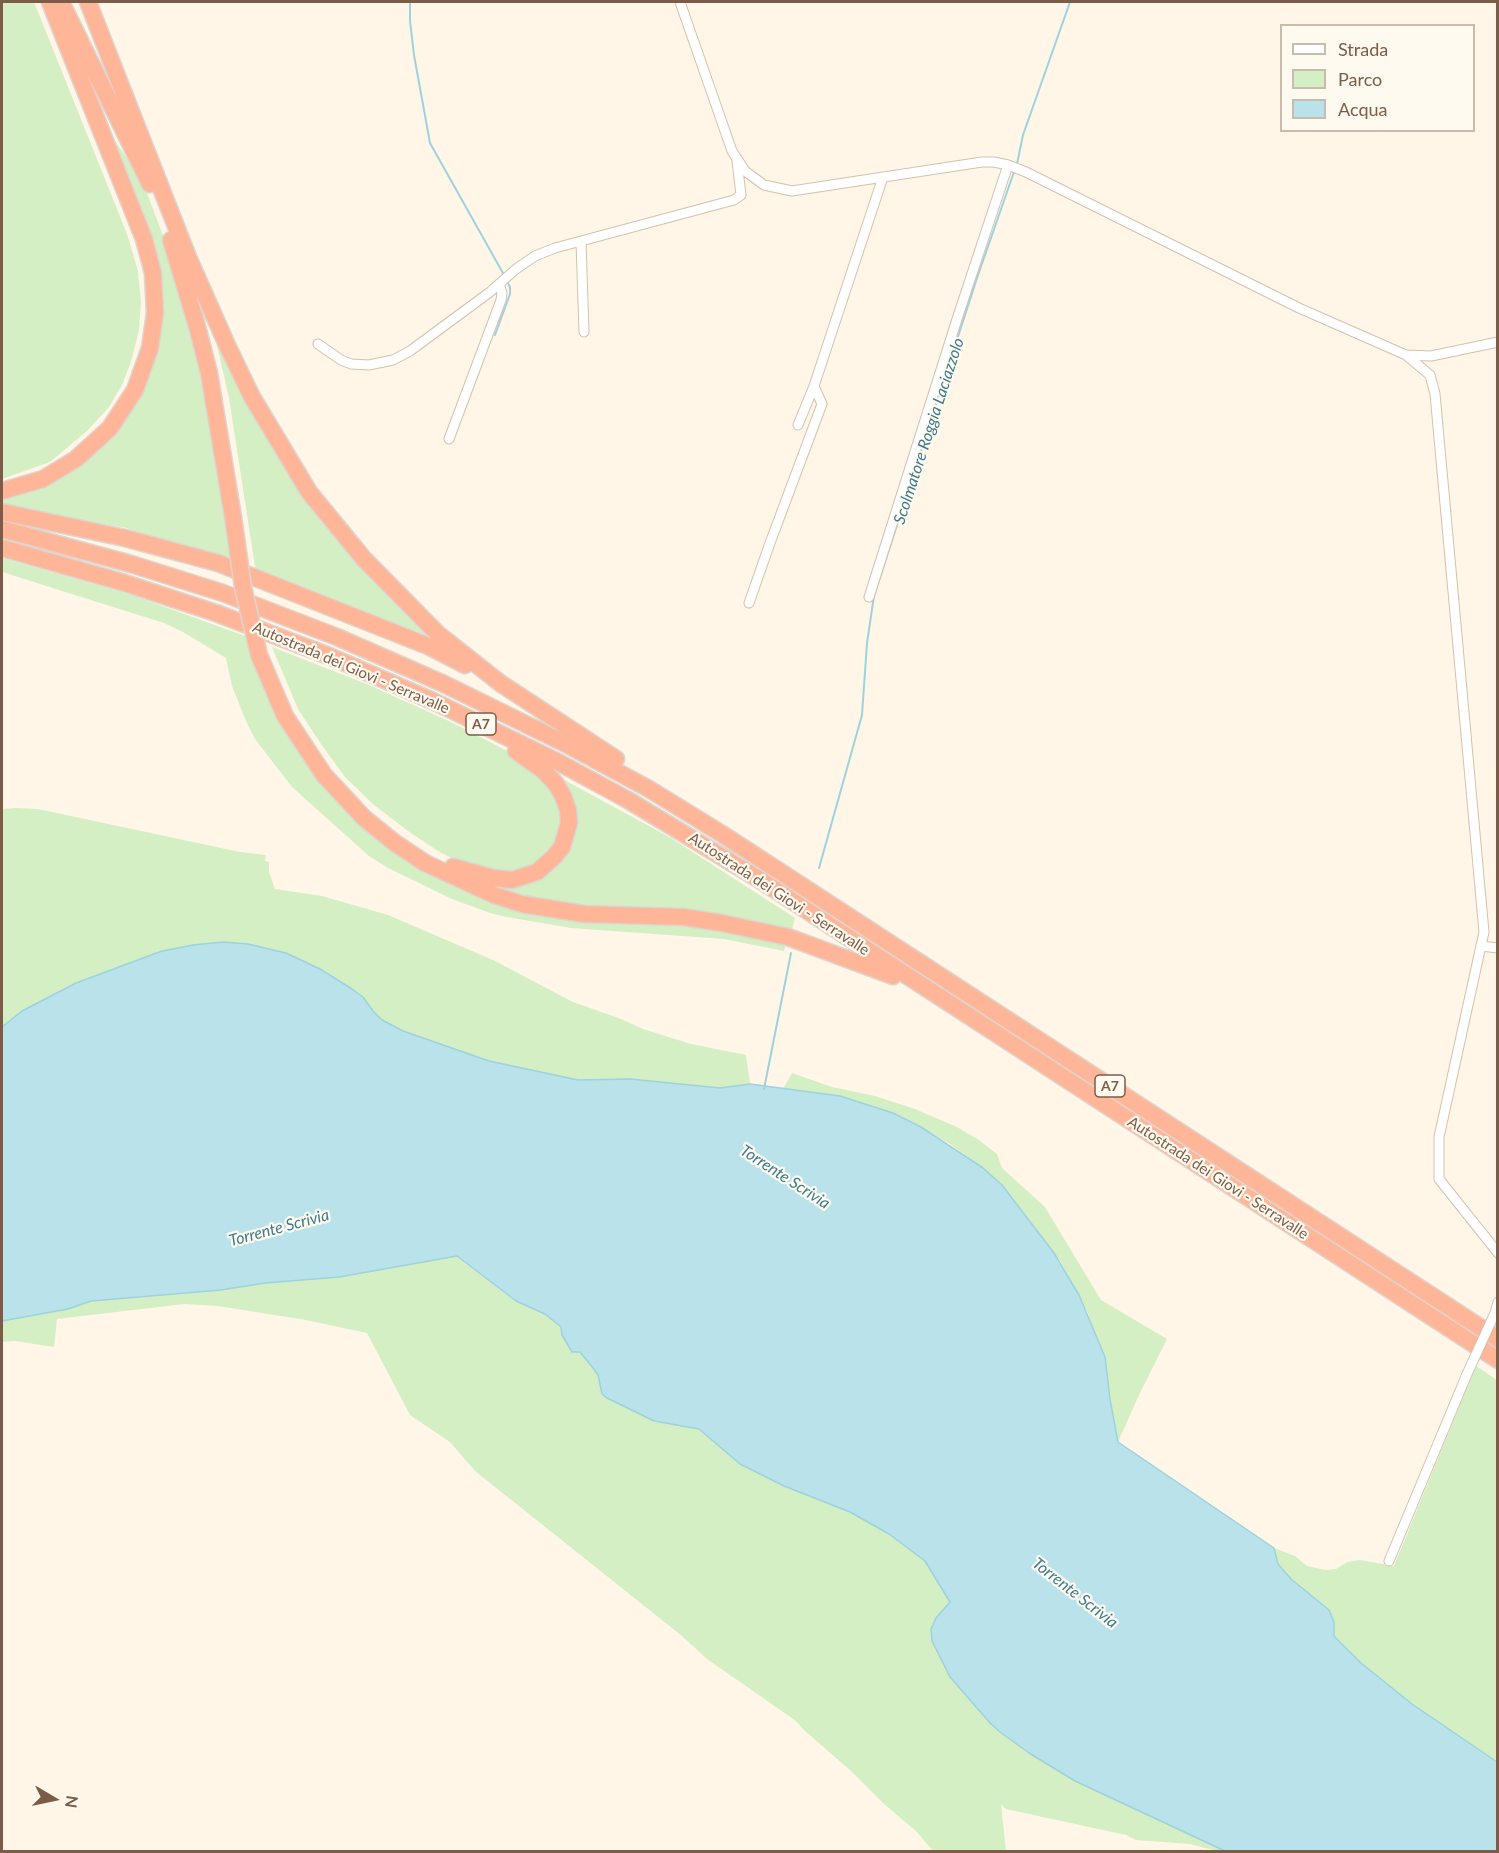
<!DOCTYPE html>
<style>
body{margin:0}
#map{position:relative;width:1499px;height:1853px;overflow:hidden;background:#fff6e7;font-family:Lato,sans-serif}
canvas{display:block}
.frame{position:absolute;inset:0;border:3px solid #7c5c47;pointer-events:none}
.legend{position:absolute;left:1280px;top:24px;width:195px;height:108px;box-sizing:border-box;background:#fffaf0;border:2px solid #cbbbac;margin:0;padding:8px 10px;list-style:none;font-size:18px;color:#7c5c47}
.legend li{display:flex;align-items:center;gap:12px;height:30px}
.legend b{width:30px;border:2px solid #cbbbac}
.north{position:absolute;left:24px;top:1769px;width:60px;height:60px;-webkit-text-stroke:4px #fffaf0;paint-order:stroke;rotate:99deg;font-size:16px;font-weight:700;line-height:24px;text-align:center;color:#7c5c47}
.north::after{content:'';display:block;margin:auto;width:21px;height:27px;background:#7c5c47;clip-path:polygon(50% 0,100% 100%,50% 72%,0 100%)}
</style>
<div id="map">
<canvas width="1499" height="1853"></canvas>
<div class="frame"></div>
<ul class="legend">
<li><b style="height:8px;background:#fff"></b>Strada</li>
<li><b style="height:16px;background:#d4efc3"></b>Parco</li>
<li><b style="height:16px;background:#b9e2eb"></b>Acqua</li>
</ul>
<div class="north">N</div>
</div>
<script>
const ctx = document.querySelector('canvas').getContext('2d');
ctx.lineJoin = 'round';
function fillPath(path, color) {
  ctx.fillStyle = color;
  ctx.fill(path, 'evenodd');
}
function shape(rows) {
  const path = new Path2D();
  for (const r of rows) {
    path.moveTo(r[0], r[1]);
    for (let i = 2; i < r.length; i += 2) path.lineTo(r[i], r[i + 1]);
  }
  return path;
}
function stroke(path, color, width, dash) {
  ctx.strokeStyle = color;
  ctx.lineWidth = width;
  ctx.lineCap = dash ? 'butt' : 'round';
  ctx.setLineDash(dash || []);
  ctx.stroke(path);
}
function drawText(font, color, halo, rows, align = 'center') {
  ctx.font = font + ' Lato,sans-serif';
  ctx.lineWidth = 4.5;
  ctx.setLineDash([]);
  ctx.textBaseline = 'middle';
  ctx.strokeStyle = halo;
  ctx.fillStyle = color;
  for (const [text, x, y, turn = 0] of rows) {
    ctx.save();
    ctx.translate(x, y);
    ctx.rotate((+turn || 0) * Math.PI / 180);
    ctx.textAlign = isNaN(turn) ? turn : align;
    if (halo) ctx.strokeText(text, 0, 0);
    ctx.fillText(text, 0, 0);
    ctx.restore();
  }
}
const green = shape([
 [2,2,34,2,127,234,138,271,141,302,139,330,131,362,122,385,109,407,87,431,50,462,2,479],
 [108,131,142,180,170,254,195,338,233,565,127,528,79,520,2,503,2,496,114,428,159,314],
 [214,332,319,514,387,595,432,637,256,573,229,398],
 [2,558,132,595,245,636,257,669,325,785,479,893,712,926,786,944,784,951,724,939,571,928,507,917,490,913,452,899,388,868,369,856,292,787,255,739,246,721,232,686,226,658,183,632,164,623,2,572],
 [272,647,369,685,451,722,521,758,545,780,561,809,563,826,559,841,541,864,510,874,469,867,438,851,408,831,374,805,345,777,321,744,298,709],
 [557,776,671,838,795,918,792,930,540,900,476,880,500,884,565,852],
 [16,808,38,809,240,852,266,855,265,861,269,862,269,872,275,889,322,896,388,915,493,960,573,1002,621,1019,643,1029,691,1044,746,1055,750,1084,720,1088,630,1079,578,1080,489,1061,403,1031,382,1020,373,1011,363,997,320,969,286,953,248,944,223,942,193,945,128,964,61,990,22,1011,2,1027,2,809],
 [792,1073,832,1087,875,1096,915,1109,957,1127,979,1140,997,1154,1002,1168,1045,1207,1101,1300,1167,1339,1139,1395,1118,1442,1108,1383,1088,1313,1061,1262,1002,1185,983,1168,950,1144,921,1127,893,1113,840,1096,783,1089],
 [456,1256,515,1301,545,1314,561,1327,562,1335,566,1339,587,1358,593,1368,598,1375,602,1393,607,1398,654,1421,699,1429,740,1464,784,1486,850,1512,889,1534,925,1561,951,1602,936,1618,931,1629,932,1641,950,1677,990,1723,1029,1753,1075,1781,1225,1851,1216,1851,1190,1844,1136,1840,1126,1835,1006,1809,1001,1804,1006,1851,933,1851,916,1831,884,1804,850,1770,805,1731,796,1721,707,1659,682,1636,475,1471,450,1442,410,1415,367,1333,306,1320,218,1306,184,1304,57,1319,54,1347,15,1341,2,1342,2,1321,68,1309,91,1301,221,1290,265,1283,362,1273],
 [1476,1366,1497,1380,1497,1762,1412,1704,1361,1663,1334,1635,1334,1622,1329,1610,1291,1579,1278,1564,1274,1548,1295,1556,1307,1566,1326,1570,1336,1569,1347,1562,1360,1560,1394,1566]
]);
const water = shape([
 [223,942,248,944,286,953,320,969,352,989,363,997,373,1011,382,1020,403,1031,489,1061,578,1080,630,1079,720,1088,750,1084,840,1096,893,1113,921,1127,983,1168,1002,1185,1054,1253,1079,1295,1105,1357,1110,1399,1118,1442,1274,1548,1278,1564,1291,1579,1329,1610,1334,1622,1334,1636,1361,1663,1412,1704,1497,1762,1497,1851,1225,1851,1075,1781,1029,1753,1000,1732,990,1723,950,1677,932,1641,931,1629,936,1618,950,1602,925,1561,889,1534,850,1512,784,1486,740,1464,699,1429,654,1421,607,1398,602,1394,598,1375,593,1368,580,1352,572,1352,562,1335,561,1327,545,1314,516,1301,457,1256,339,1277,265,1283,221,1290,91,1301,68,1309,2,1321,2,1027,22,1011,76,983,162,951,193,945,223,942]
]);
const stream = shape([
 [410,2,410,21,414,55,430,143,504,275],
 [1017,164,1023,135,1070,2],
 [495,335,510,294,510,287,506,280],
 [819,868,862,715,867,643,874,596,977,278,1015,169],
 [764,1089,791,953]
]);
const street = shape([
 [680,2,732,151,745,171,764,185,792,191,982,162,994,162,1008,165,1026,172,1299,308,1406,355,1430,375,1435,394,1484,932,1439,1137,1439,1179,1498,1253],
 [581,242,584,332],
 [318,344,341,360,351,364,369,365,393,360,410,351,490,292,516,269,535,256,555,248,734,200,741,195,737,161],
 [1406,355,1431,356,1498,342],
 [798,425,814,386],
 [449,439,501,300,502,293,499,284],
 [869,597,958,316,1008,165],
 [749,603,770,543,822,404,814,386,815,383,883,177],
 [1481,946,1498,948],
 [1495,1313,1498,1302],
 [1389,1561,1467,1374]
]);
const highway = shape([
 [61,2,150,184],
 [88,2,188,257,227,345,252,397,309,492,364,559,438,634,500,683,616,759],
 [171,240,197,326,209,373,233,517],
 [2,491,43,479,76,459,110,428,135,390,150,348,155,313,153,273,144,239,50,2],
 [2,512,125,538,218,563,428,646,465,665],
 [2,529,131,564,223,593,337,637,442,683,564,743,649,789,722,834,1498,1339],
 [2,548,125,583,216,613,329,656,433,701,558,762,628,800,757,878,1498,1360],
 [259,655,285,716,324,775,364,818,395,843,425,863,494,895,522,904,584,914,683,917,722,923,788,937,893,976],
 [453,867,493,878,512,880,537,872,554,857,562,847,569,823,568,810,563,796,556,784,544,771,516,751]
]);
const streetBridge = shape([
 [1467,1374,1495,1313]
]);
const highwayBridge = shape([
 [233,517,243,587,259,655]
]);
const shields = [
 [481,724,30],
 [1110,1086,30]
];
const shieldNames = [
 ["A7",481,724],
 ["A7",1110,1086]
];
const streetNames = [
 ["Autostrada dei Giovi - Serravalle",351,668,23],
 ["Autostrada dei Giovi - Serravalle",779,894,33],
 ["Autostrada dei Giovi - Serravalle",1218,1178,33]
];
const waterNames = [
 ["Scolmatore Roggia Laciazzolo",929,431,-72],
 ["Torrente Scrivia",785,1177,33],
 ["Torrente Scrivia",279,1228,-15],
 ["Torrente Scrivia",1075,1593,38]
];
fillPath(green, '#d4efc3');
fillPath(water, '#b9e2eb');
stroke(water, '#9dd2de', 1.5);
stroke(stream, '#9dd2de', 2);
stroke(street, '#d5c0ae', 11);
stroke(highway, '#ddd5cf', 19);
stroke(street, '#fff', 9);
stroke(highway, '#ffb698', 16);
stroke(streetBridge, '#d5c0ae', 11, []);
stroke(highwayBridge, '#ddd5cf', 19, []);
stroke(streetBridge, '#fff', 9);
stroke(highwayBridge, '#ffb698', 16);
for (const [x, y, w] of shields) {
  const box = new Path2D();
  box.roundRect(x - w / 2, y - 11, w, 22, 4.5);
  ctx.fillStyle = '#fffaf0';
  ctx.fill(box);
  stroke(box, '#7c5c47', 1.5);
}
drawText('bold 14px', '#7c5c47', null, shieldNames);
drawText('15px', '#7c5c47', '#fffaf0', streetNames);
drawText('italic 16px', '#3b7b8b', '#fffaf0', waterNames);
</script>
